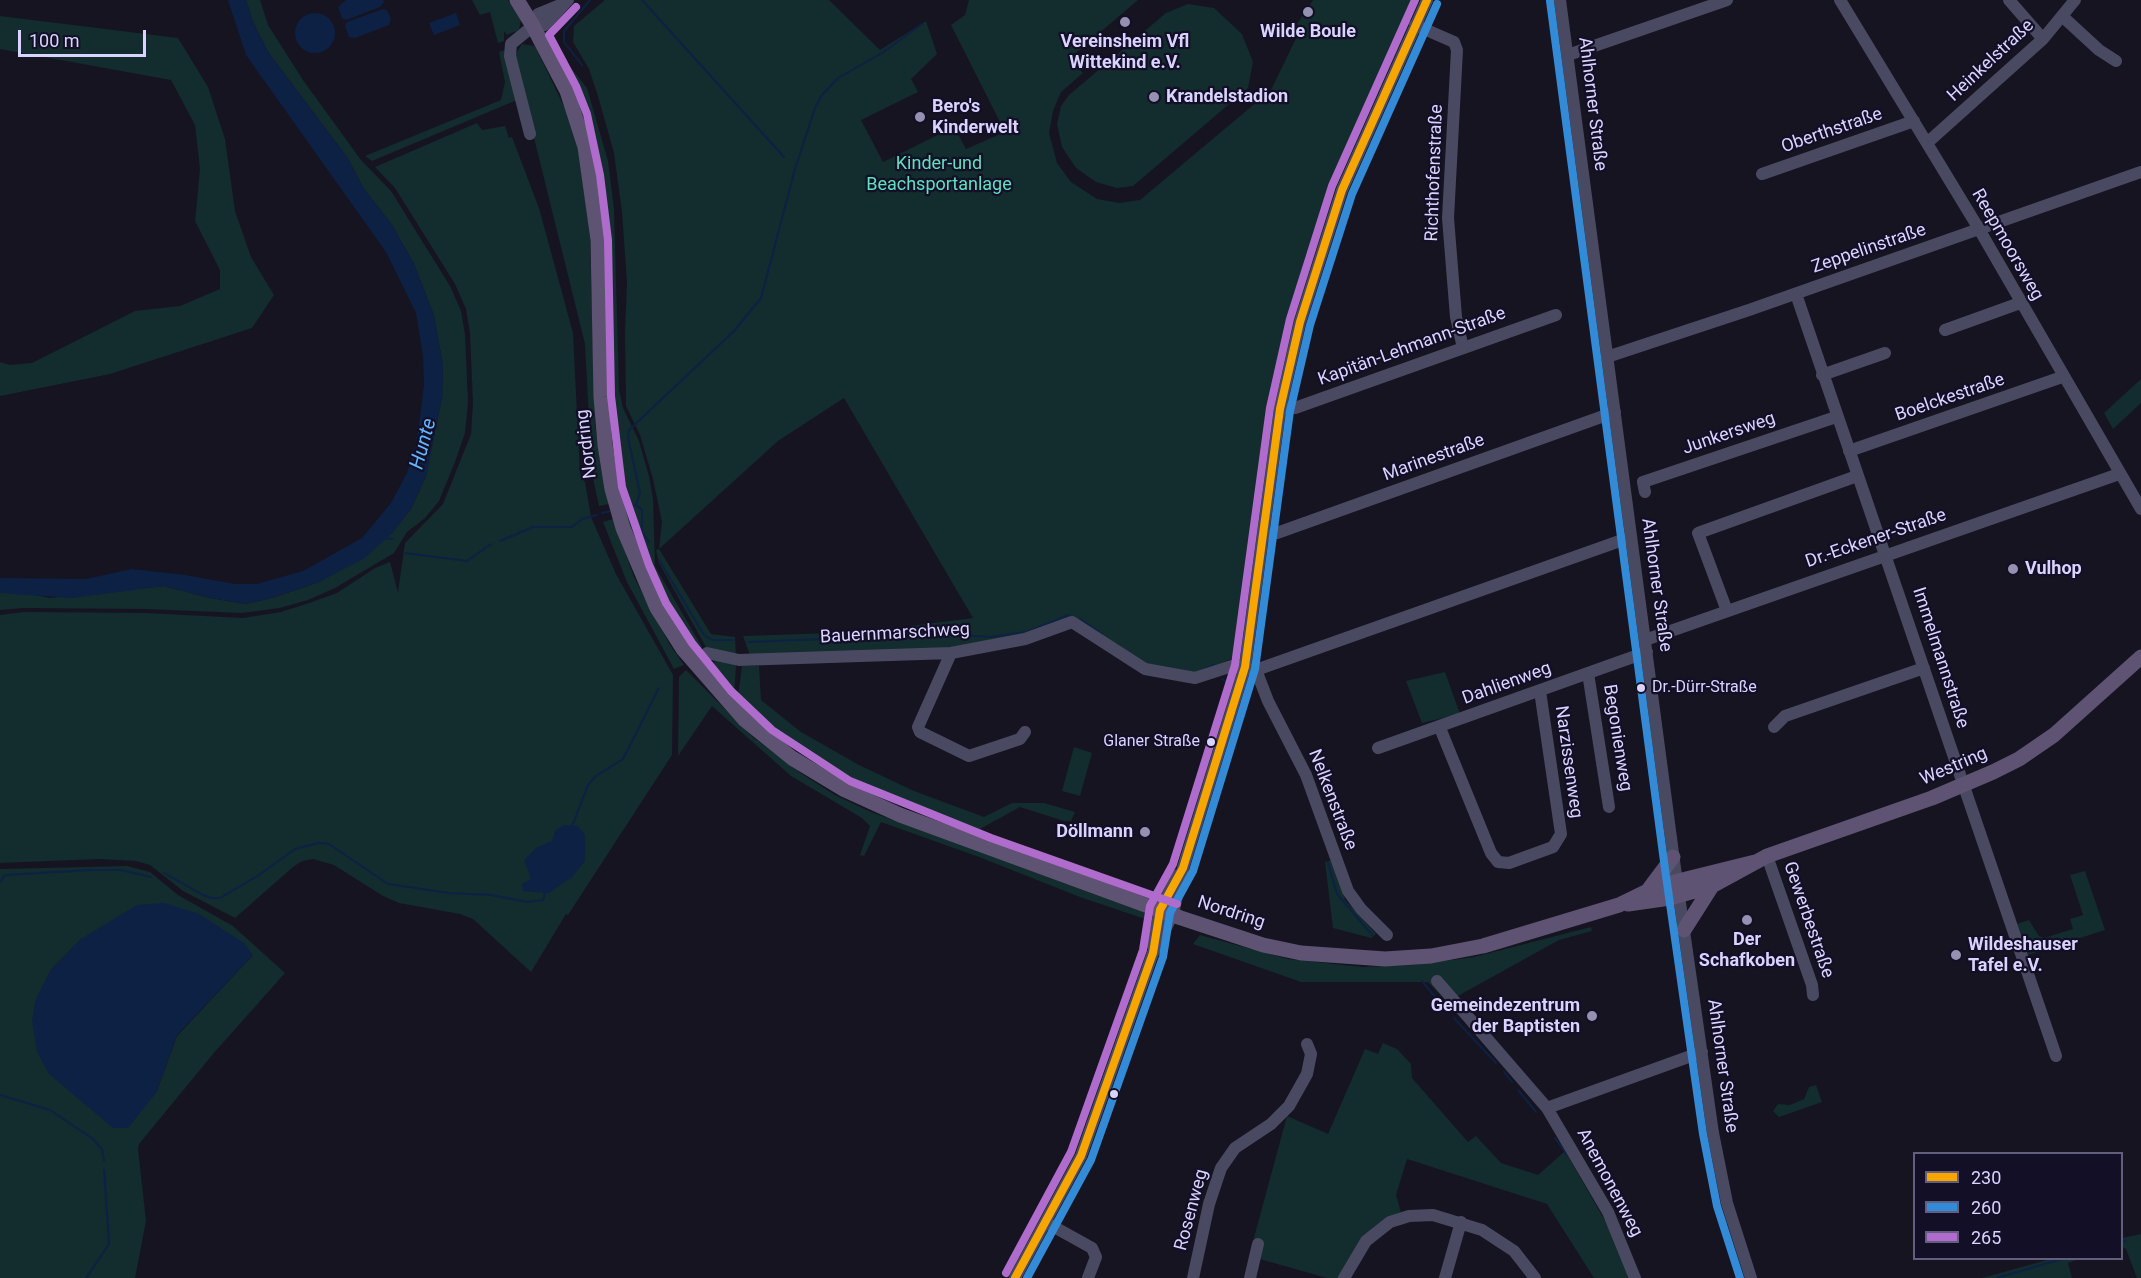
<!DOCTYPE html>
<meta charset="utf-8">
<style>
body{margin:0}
#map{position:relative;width:2141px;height:1278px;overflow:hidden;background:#161421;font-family:Roboto,sans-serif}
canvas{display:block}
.legend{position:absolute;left:1913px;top:1152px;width:210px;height:108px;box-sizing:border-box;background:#130f26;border:2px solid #625e7d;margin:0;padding:8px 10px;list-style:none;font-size:18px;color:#d9d4ff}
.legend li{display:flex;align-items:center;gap:12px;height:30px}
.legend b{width:30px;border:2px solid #625e7d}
.scale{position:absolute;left:18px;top:30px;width:128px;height:27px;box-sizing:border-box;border:3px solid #d9d4ff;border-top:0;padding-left:8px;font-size:18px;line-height:21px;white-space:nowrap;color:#d9d4ff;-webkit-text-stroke:4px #130f26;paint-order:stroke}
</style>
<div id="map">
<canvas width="2141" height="1278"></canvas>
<ul class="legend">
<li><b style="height:8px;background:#f7a600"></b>230</li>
<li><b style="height:8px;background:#338bd7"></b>260</li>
<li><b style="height:8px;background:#b06ccc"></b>265</li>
</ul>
<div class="scale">100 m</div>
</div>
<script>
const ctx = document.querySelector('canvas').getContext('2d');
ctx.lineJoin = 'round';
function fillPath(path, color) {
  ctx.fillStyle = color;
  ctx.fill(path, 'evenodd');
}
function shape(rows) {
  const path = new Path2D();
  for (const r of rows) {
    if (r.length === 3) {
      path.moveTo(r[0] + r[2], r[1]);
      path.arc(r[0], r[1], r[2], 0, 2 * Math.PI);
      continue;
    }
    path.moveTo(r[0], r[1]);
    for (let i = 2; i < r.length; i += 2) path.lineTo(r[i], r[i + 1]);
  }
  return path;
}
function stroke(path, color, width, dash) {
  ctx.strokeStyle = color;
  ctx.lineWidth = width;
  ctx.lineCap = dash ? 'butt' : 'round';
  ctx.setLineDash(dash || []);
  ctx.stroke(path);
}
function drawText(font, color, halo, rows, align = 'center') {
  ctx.font = font + ' Roboto,sans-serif';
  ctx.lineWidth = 4.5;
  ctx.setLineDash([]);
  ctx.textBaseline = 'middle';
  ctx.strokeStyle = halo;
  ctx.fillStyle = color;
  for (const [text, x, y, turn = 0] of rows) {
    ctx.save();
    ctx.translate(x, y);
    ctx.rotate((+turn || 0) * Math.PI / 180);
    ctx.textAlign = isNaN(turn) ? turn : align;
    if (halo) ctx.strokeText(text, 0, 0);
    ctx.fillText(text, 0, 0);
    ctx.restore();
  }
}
const green = shape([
 [246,0,260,0,268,25,303,80,361,160,391,191,450,286,461,311,465,334,468,403,465,433,455,462,439,501,425,518,407,532,394,553,335,588,308,600,280,608,242,613,146,609,24,608,0,610,0,593,25,593,50,598,164,586,210,598,246,604,275,597,319,582,391,534,411,509,426,476,442,397,443,366,434,316,414,264,392,225,364,189,347,157,268,52,253,22],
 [472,0,508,0,521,19,519,30,507,35,504,31,504,41,498,43,490,12,480,15],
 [605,0,829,0,880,50,926,21,937,54,911,79,918,92,861,120,883,162,954,127,966,149,1005,132,951,25,965,15,969,0,1138,0,1070,58,1083,73,1061,92,1053,111,1049,133,1057,163,1071,182,1097,199,1119,203,1140,200,1271,90,1301,28,1297,24,1313,0,1417,0,1305,257,1279,352,1239,656,1194,674,1148,666,1069,617,1023,636,953,648,751,658,743,636,862,632,973,618,844,398,778,441,659,549,711,634,735,637,736,656,707,649,659,563,656,550,659,549,662,522,653,479,640,435,626,406,625,332,627,283,622,212,614,153,598,96,589,69,573,42,574,26],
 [1188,4,1214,8,1242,34,1253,62,1248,88,1133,186,1117,188,1096,182,1076,168,1062,147,1057,124,1061,106,1069,95,1166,13],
 [0,16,178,38,208,87,225,139,235,211,251,257,274,295,252,328,110,374,0,396,0,362,10,365,32,363,135,311,180,306,220,289,220,270,195,221,200,169,195,125,171,80,0,49],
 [522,44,535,46,570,119,578,148,590,237,595,424,601,469,609,504,599,506,592,474,585,344,514,57],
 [556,49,587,88,608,161,614,209,619,390,623,408,639,441,649,476,653,499,655,566,702,647,698,654,688,643,663,605,628,524,619,489,607,397,602,208,584,118],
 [505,50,517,100,372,161,365,156,501,100,505,82,499,52],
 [477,123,482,130,505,126,509,138,512,137,539,208,573,333,580,473,585,482,591,517,616,574,673,675,672,755,568,915,566,914,531,972,473,919,460,914,399,903,383,896,334,865,313,859,302,861,293,867,235,918,183,891,150,865,136,861,99,859,0,863,0,615,24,612,146,613,243,618,281,612,309,603,337,593,375,568,390,562,398,592,405,543,443,504,471,434,473,403,470,333,466,309,455,284,395,188,375,167],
 [2141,379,2141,403,2113,429,2104,413],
 [613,519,634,577,670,645,684,665,674,669,627,582,603,522],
 [717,659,736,665,734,699,709,668],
 [742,666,759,666,761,700,801,732,859,765,914,791,984,817,1012,803,1044,803,1075,812,1071,821,1064,821,1020,807,980,829,902,802,817,760,748,707,738,696],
 [686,670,753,737,802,774,835,795,871,812,1142,911,1148,916,1148,920,1080,897,979,857,881,822,864,856,860,855,870,826,862,818,791,776,712,706,678,756,679,677],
 [1445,672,1460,714,1422,723,1406,681],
 [1074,747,1092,753,1080,796,1062,791],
 [1332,860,1345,900,1376,934,1371,938,1333,928,1325,862],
 [127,866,150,872,178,895,233,926,285,973,213,1054,139,1144,138,1149,146,1221,135,1278,0,1278,0,869],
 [81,939,253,955,177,1036,156,1093,37,998,51,970],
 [2085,871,2105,930,2028,955,2017,924,2029,920,2039,936,2044,938,2073,929,2070,919,2083,915,2070,875],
 [1591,927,1592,931,1559,940,1447,1002,1428,982,1301,982,1193,944,1200,935,1288,959,1362,967,1413,965,1474,957],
 [1383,1043,1397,1049,1411,1064,1412,1078,1468,1142,1476,1136,1501,1163,1538,1175,1564,1152,1568,1156,1621,1249,1630,1278,1594,1278,1547,1204,1407,1159,1396,1195,1401,1212,1356,1248,1340,1278,1327,1278,1249,1256,1287,1116,1328,1134,1365,1049,1378,1054],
 [1816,1085,1822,1102,1779,1117,1773,1111,1778,1104,1790,1105,1804,1099,1809,1087],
 [2141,1234,2141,1278,2137,1278,2126,1249,2122,1247,2122,1238],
 [2051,1259,2079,1259,2068,1263,2072,1278,1982,1278]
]);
const water = shape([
 [228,0,246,0,253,22,268,52,347,157,364,189,392,225,414,264,434,316,443,366,442,398,426,476,411,509,391,534,365,558,319,582,275,597,246,604,210,598,164,586,72,598,0,593,0,578,86,579,132,569,185,575,235,584,257,584,303,571,362,538,391,503,407,473,417,441,424,385,423,356,416,313,386,252,246,55],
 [346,0,383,0,384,2,380,7,346,20,342,18,338,7],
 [383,9,387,10,391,19,389,25,355,38,349,37,345,26,347,22],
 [315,33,20],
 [456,13,460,25,434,35,429,23],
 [564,825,578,826,585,835,585,861,572,877,549,893,523,891,522,884,531,879,524,860,536,848,552,841,555,831],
 [164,903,199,914,244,943,253,955,177,1035,156,1093,128,1128,113,1128,49,1074,37,1052,32,1020,36,998,51,970,81,939,137,905]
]);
const stream = shape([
 [642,0,784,157],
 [582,65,564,42,564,31,590,0],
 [636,505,642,510,642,532,649,542],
 [631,506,636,505,640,493,628,438,629,430,734,331,761,298,795,169,815,108,822,95,838,78,882,53,922,24],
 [602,513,611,511],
 [384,538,393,539],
 [500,541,533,527,572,527,582,519,597,515],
 [405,553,467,561,491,544],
 [659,560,704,635,712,640,733,640],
 [1080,619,1102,634],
 [958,635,991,637,1027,632,1069,615],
 [748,642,949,634],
 [1205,669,1214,665],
 [1222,679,1228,683],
 [571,829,588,785,596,776,623,759,659,688],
 [1328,863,1337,894,1372,935],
 [164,873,203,895,211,898,220,898,259,875,295,849,318,843,329,844,388,884,449,893,491,895,527,902,543,900,545,893],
 [0,882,5,875,91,870,121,870,151,877],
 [1422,981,1436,998],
 [1454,1018,1496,1063],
 [1504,1072,1512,1082],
 [1518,1090,1536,1112],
 [0,1095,50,1110,93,1139,102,1149,104,1161],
 [1555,1138,1568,1156],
 [2122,1242,2125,1241],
 [86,1278,109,1244,104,1170],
 [1997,1278,2065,1258]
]);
const minor = shape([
 [1560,0,1675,868,1713,1133,1727,1203,1751,1278],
 [1840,0,1979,229,2141,509],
 [2009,0,2043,39],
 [2062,16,2099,50,2116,61],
 [1415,25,1454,42,1457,50,1448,218,1456,317,1463,348],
 [533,26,538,14,560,5],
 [1568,55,1727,0],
 [530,134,510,56,511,44,533,26,545,25,568,0],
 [1927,143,2043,39,2075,0],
 [1762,174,1914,121],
 [1796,294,2056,1056],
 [1945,330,2020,303],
 [1607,357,1749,310,2141,172],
 [1822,375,1885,353],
 [1280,409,1295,408,1556,315],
 [1849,451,2062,377],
 [1645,492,1643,482,1836,417],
 [1265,535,1277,533,1615,412],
 [1727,611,1698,533,1857,476],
 [1645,640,2119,474],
 [707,653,739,660,951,653,1025,639,1072,622,1145,669,1195,678,1232,666,1256,670,1631,537],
 [951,653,918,727,920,732,969,756,1020,739,1025,732],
 [1256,670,1268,701,1306,775,1348,891,1361,909,1387,935],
 [1588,673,1609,807],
 [1774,727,1785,716,1924,668],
 [1440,728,1491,853,1498,862,1509,863,1553,847,1561,834,1540,691],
 [1378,748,1647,652],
 [1767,856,1812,985,1813,995],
 [1153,946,1160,910,1178,875],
 [1437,981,1547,1108,1608,1212,1635,1278],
 [1547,1108,1702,1052],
 [1047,1223,1092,1248,1096,1257,1088,1278],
 [1015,1278,1081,1156,1153,953,1173,914,1183,868,1245,667,1280,409,1300,322,1342,190,1427,0],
 [1193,1278,1209,1204,1221,1168,1235,1148,1271,1124,1289,1106,1307,1074,1311,1054,1307,1044],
 [1250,1278,1258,1244],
 [1344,1278,1366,1241,1390,1222,1409,1216,1433,1215,1482,1230,1514,1251,1535,1278],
 [1445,1278,1461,1222]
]);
const major = shape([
 [517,0,533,26,567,91,585,147,598,240,601,397,605,445,612,489,623,528,657,608,683,649,745,720,792,758,845,790,900,815,1181,918,1263,945,1301,953,1385,959,1431,956,1483,946,1619,905,1658,886,1755,862],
 [1649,889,1673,857],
 [1628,904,1670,898,1712,886,1767,856,1932,798,1993,772,2019,759,2054,735,2141,657],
 [1684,930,1712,886]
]);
const bus1 = shape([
 [1015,1278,1081,1156,1153,953,1160,910,1183,868,1245,667,1280,409,1300,322,1342,190,1427,0]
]);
const bus2 = shape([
 [1550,1,1665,869,1703,1134,1717,1206,1740,1278],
 [1027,1278,1091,1160,1163,957,1170,913,1193,871,1255,669,1290,411,1310,325,1352,194,1437,4]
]);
const bus3 = shape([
 [576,7,549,35,576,86,587,114,600,175,608,240,611,396,622,487,649,565,666,603,692,643,731,691,772,730,850,781,991,838,1177,904],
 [1006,1273,1071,1152,1143,950,1150,906,1173,864,1235,665,1270,408,1290,319,1332,186,1415,0]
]);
const markers = [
 [1308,12,6,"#9591b1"],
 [1125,22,6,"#9591b1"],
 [1154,97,6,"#9591b1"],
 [920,117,6,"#9591b1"],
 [2013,569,6,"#9591b1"],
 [1641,688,5,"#d9d4ff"],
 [1211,742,5,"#d9d4ff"],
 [1145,832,6,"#9591b1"],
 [1747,920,6,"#9591b1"],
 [1956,955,6,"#9591b1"],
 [1592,1016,6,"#9591b1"],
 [1114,1094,5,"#d9d4ff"]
];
const busNames = [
 ["Dr.-Dürr-Straße",1652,688],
 ["Glaner Straße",1200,742,"right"]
];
const poiNames = [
 ["Wilde Boule",1308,32,"center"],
 ["Vereinsheim Vfl",1125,42,"center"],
 ["Wittekind e.V.",1125,63,"center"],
 ["Krandelstadion",1166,97],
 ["Bero's",932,107],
 ["Kinderwelt",932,128],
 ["Vulhop",2025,569],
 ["Döllmann",1133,832,"right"],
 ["Der",1747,940,"center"],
 ["Schafkoben",1747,961,"center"],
 ["Wildeshauser",1968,945],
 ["Tafel e.V.",1968,966],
 ["Gemeindezentrum",1580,1006,"right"],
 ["der Baptisten",1580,1027,"right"]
];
const streetNames = [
 ["Heinkelstraße",1991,61,-43],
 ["Ahlhorner Straße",1592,104,83],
 ["Oberthstraße",1832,131,-19],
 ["Richthofenstraße",1435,173,-88],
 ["Reepmoorsweg",2007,245,60],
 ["Zeppelinstraße",1869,249,-19],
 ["Kapitän-Lehmann-Straße",1412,347,-20],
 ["Boelckestraße",1950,398,-19],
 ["Junkersweg",1729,434,-19],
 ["Nordring",587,444,-97],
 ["Marinestraße",1434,458,-20],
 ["Dr.-Eckener-Straße",1876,539,-19],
 ["Ahlhorner Straße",1656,585,82],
 ["Bauernmarschweg",895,634,-3],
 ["Immelmannstraße",1940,658,72],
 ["Dahlienweg",1507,684,-20],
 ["Begonienweg",1617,738,81],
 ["Narzissenweg",1568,762,82],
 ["Westring",1954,767,-23],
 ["Nelkenstraße",1332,800,69],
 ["Nordring",1231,913,18],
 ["Gewerbestraße",1808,920,71],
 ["Ahlhorner Straße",1722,1066,82],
 ["Anemonenweg",1609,1183,62],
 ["Rosenweg",1192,1210,-75]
];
const parkNames = [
 ["Kinder-und",939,164],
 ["Beachsportanlage",939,185]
];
const waterNames = [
 ["Hunte",424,444,-75]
];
fillPath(green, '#132c2d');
fillPath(water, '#0d2144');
stroke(stream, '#0d2144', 2);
stroke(minor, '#4a4962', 12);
stroke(major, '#5e5373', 15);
stroke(bus1, '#f7a600', 8);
stroke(bus2, '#338bd7', 8);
stroke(bus3, '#b06ccc', 8);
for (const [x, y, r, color] of markers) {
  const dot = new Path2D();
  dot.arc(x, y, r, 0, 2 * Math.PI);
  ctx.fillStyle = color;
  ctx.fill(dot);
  stroke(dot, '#130f26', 2);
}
drawText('16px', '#d9d4ff', '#130f26', busNames, 'left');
drawText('bold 18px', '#d9d4ff', '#130f26', poiNames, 'left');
drawText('18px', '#d9d4ff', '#130f26', streetNames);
drawText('18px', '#5fe0c0', '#130f26', parkNames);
drawText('italic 20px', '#62b6ff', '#130f26', waterNames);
</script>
